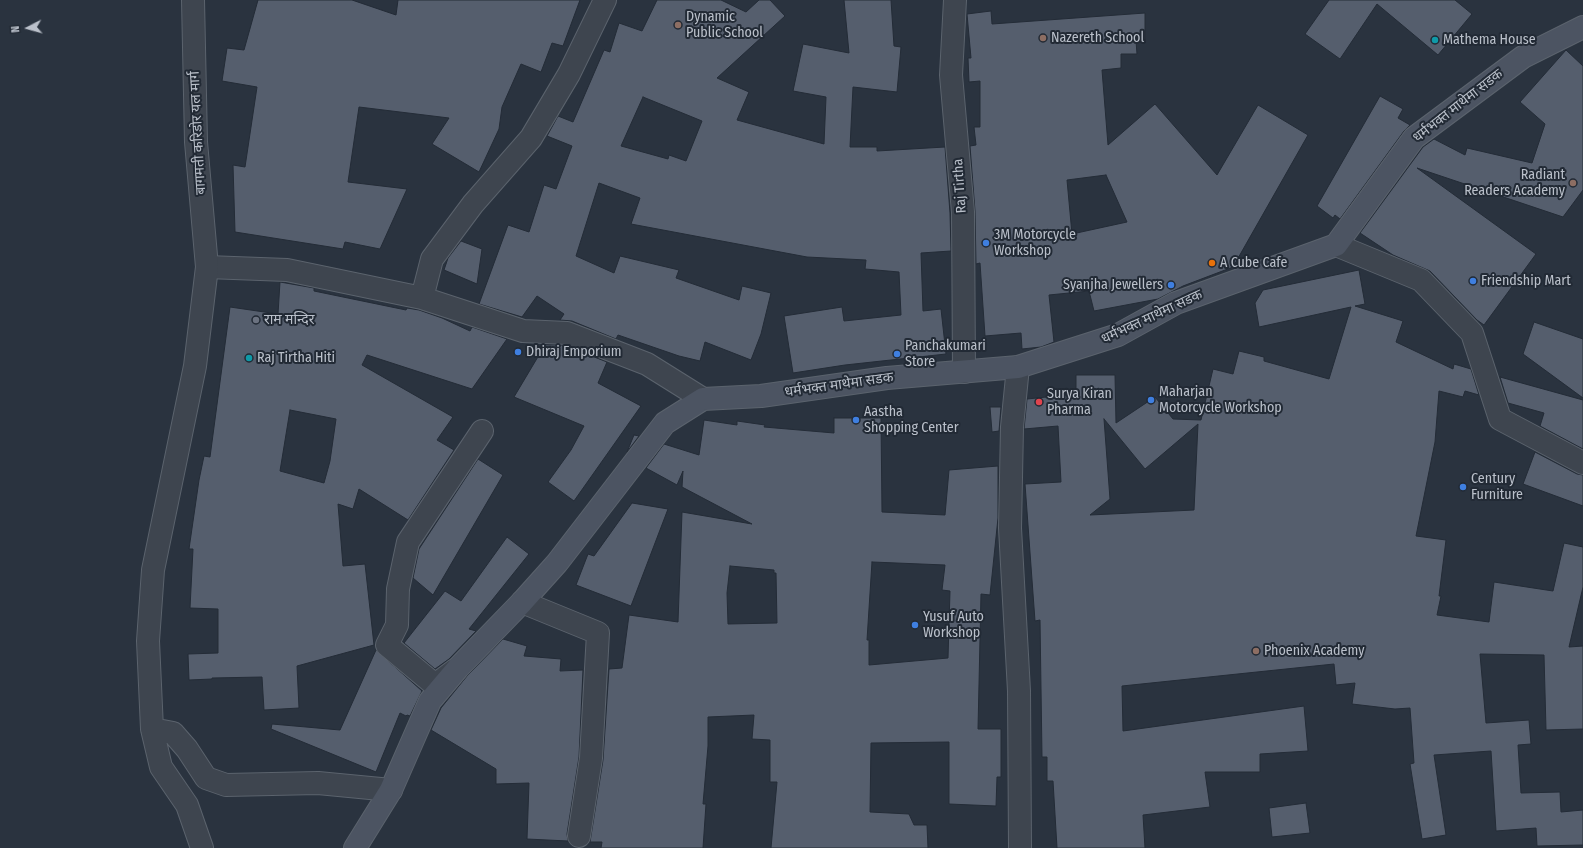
<!DOCTYPE html>
<meta charset="utf-8">
<style>
body{margin:0}
#map{position:relative;width:1583px;height:848px;overflow:hidden;background:#2a333f;font-family:"Fira Sans Condensed",sans-serif}
canvas{display:block}
.north{position:absolute;left:8px;top:8px;width:40px;height:40px;-webkit-text-stroke:3px #222a35;paint-order:stroke;rotate:264deg;font-size:11px;font-weight:700;line-height:16px;text-align:center;color:#bac0ca}
.north::after{content:'';display:block;margin:auto;width:14px;height:18px;background:#bac0ca;clip-path:polygon(50% 0,100% 100%,50% 72%,0 100%)}
</style>
<div id="map">
<canvas width="1583" height="848"></canvas>
<div class="north">N</div>
</div>
<script>
const ctx = document.querySelector('canvas').getContext('2d');
ctx.lineJoin = 'round';
function fillPath(path, color) {
  ctx.fillStyle = color;
  ctx.fill(path, 'evenodd');
}
function shape(rows) {
  const path = new Path2D();
  for (const r of rows) {
    path.moveTo(r[0], r[1]);
    for (let i = 2; i < r.length; i += 2) path.lineTo(r[i], r[i + 1]);
  }
  return path;
}
function stroke(path, color, width, dash) {
  ctx.strokeStyle = color;
  ctx.lineWidth = width;
  ctx.lineCap = dash ? 'butt' : 'round';
  ctx.setLineDash(dash || []);
  ctx.stroke(path);
}
function drawText(font, color, halo, rows, align = 'center') {
  ctx.font = font + ' "Fira Sans Condensed","Noto Sans Devanagari",sans-serif';
  ctx.lineWidth = 4;
  ctx.setLineDash([]);
  ctx.textBaseline = 'middle';
  ctx.strokeStyle = halo;
  ctx.fillStyle = color;
  for (const [text, x, y, turn = 0] of rows) {
    ctx.save();
    ctx.translate(x, y);
    ctx.rotate((+turn || 0) * Math.PI / 180);
    ctx.textAlign = isNaN(turn) ? turn : align;
    if (halo) ctx.strokeText(text, 0, 0);
    ctx.fillText(text, 0, 0);
    ctx.restore();
  }
}
const building = shape([
 [258,0,352,0,396,15,398,0,580,0,563,46,552,43,541,72,521,64,502,107,499,129,479,172,432,144,449,118,359,107,348,182,407,189,380,249,345,242,343,249,235,232,233,165,245,167,257,87,222,81,227,48,244,50,258,0],
 [657,0,721,0,746,12,759,0,770,0,785,16,717,78,749,92,737,120,824,144,826,97,793,91,803,44,849,53,844,0,891,0,894,46,901,47,897,92,853,87,850,147,877,147,877,151,945,147,950,213,951,251,921,253,923,311,941,309,946,354,845,365,793,373,784,316,842,307,844,321,901,315,899,272,865,269,866,260,807,257,631,224,640,198,599,183,576,256,614,273,620,256,679,270,676,278,739,300,742,286,771,293,761,334,751,360,705,342,700,361,679,356,618,335,616,339,572,321,560,320,564,314,537,296,522,317,479,304,508,225,529,232,544,185,556,189,572,146,547,136,558,116,573,122,604,50,610,52,619,23,642,31,657,0],
 [643,97,702,121,686,161,669,155,668,159,621,146,643,97],
 [1329,0,1455,0,1472,14,1438,55,1377,4,1340,59,1305,34,1329,0],
 [991,11,992,24,1145,13,1145,43,1136,41,1137,54,1121,54,1121,68,1102,70,1108,145,1155,104,1217,175,1258,105,1308,135,1233,267,1183,286,1158,299,1094,311,1089,291,1049,295,1054,342,1041,347,1022,349,1021,333,985,336,980,263,976,264,975,211,970,146,976,145,974,127,980,127,980,81,969,82,968,58,971,58,967,14,991,11],
 [1106,175,1127,222,1072,234,1067,180,1106,175],
 [1566,50,1583,66,1583,190,1563,217,1417,168,1536,254,1484,325,1477,320,1430,271,1393,255,1360,233,1423,147,1434,139,1465,155,1467,148,1532,163,1545,124,1520,102,1566,50],
 [1380,96,1403,109,1398,118,1410,125,1404,131,1340,219,1335,215,1333,218,1317,206,1380,96],
 [461,241,482,249,477,284,444,270,448,258,461,241],
 [1359,270,1365,304,1355,306,1403,321,1396,342,1453,369,1454,364,1471,369,1479,395,1465,391,1463,397,1439,391,1435,442,1416,536,1446,540,1439,596,1441,596,1437,615,1489,622,1494,582,1553,591,1564,543,1583,547,1583,587,1569,647,1583,646,1583,729,1546,730,1544,655,1480,654,1486,723,1529,720,1531,744,1518,745,1521,793,1560,792,1561,812,1583,810,1583,845,1537,846,1536,828,1496,831,1491,751,1434,755,1446,835,1422,839,1410,764,1414,763,1410,708,1395,709,1352,704,1355,683,1336,685,1334,664,1122,686,1123,731,1304,706,1308,751,1260,754,1260,772,1205,772,1210,807,1143,815,1145,848,1057,848,1053,781,1047,781,1047,757,1042,757,1040,620,1035,621,1025,484,1061,482,1058,426,1024,429,1027,399,1076,394,1076,375,1115,375,1116,423,1155,397,1173,419,1201,420,1213,369,1233,374,1239,351,1264,357,1264,361,1329,379,1351,307,1259,327,1255,303,1263,290,1359,270],
 [1104,419,1145,469,1198,424,1194,510,1090,515,1110,499,1104,419],
 [280,282,314,288,314,291,406,310,407,308,419,310,442,318,470,331,472,327,507,339,472,389,367,355,362,365,453,417,437,440,454,450,408,520,359,489,353,509,338,504,343,566,365,564,374,645,297,666,299,708,264,710,262,677,212,678,212,679,189,680,188,654,218,653,218,609,190,608,193,549,189,549,199,480,204,456,210,457,230,307,278,314,280,282],
 [290,410,336,419,330,461,324,483,280,471,290,410],
 [1534,322,1583,339,1583,398,1523,354,1534,322],
 [545,345,564,345,607,362,598,383,641,406,574,501,548,482,571,450,584,426,514,397,545,345],
 [1500,377,1583,400,1583,449,1540,426,1544,413,1508,403,1500,377],
 [990,407,1001,407,999,431,992,432,990,407],
 [834,418,881,418,882,512,945,515,949,470,998,466,998,518,990,595,981,594,978,729,1001,729,1001,777,997,777,996,806,949,804,949,742,871,743,870,812,909,814,914,825,927,825,928,848,771,848,777,782,770,782,770,740,752,739,754,715,708,717,708,746,703,804,706,804,703,848,601,848,602,842,590,842,603,760,609,669,622,668,629,615,678,622,682,512,752,524,682,487,683,471,677,485,646,468,664,444,699,455,704,420,737,425,737,421,765,425,764,427,834,433,834,418],
 [872,562,945,565,942,590,950,591,948,658,869,665,869,640,867,640,872,562],
 [730,566,774,570,774,573,776,573,777,623,728,624,727,593,730,566],
 [634,435,639,436,627,452,634,435],
 [1535,452,1577,474,1583,475,1583,506,1523,484,1535,452],
 [478,459,503,475,433,595,413,578,419,549,478,459],
 [632,503,668,509,631,606,576,585,588,554,594,556,632,503],
 [507,537,529,554,469,629,476,631,449,659,435,669,404,643,445,591,461,601,507,537],
 [503,639,527,646,524,656,561,659,560,671,583,670,579,757,567,834,568,841,527,839,529,783,496,784,496,769,431,730,441,708,467,676,503,639],
 [376,650,422,691,410,716,407,715,406,716,400,713,376,772,271,729,272,724,340,730,376,650],
 [1306,803,1310,833,1272,837,1269,808,1306,803]
]);
const minor = shape([
 [955,0,951,75,963,212,964,372],
 [1336,245,1421,280,1472,333,1500,419,1583,463],
 [207,267,287,270,422,298,523,331,567,333,647,364,703,399],
 [422,298,432,259,473,204,531,138,569,74,605,0],
 [1018,367,1012,427,1010,528,1019,691,1020,847],
 [522,602,598,633,591,758,579,836],
 [455,670,435,685,387,645,397,625,398,589,408,542,482,431]
]);
const tertiary = shape([
 [193,0,196,142,207,267,195,366,153,570,148,641,152,729,161,767,187,805,202,848],
 [152,729,173,733,187,749,206,778,226,785,318,783,391,790]
]);
const secondary = shape([
 [355,848,391,790,430,701,458,668,522,602,557,563,665,423,703,399,761,396,887,378,1018,367,1118,335,1176,303,1336,245,1414,138,1523,57,1583,27]
]);
const markers = [
 [678,25,4,"#8d6e63"],
 [1043,38,4,"#8d6e63"],
 [1435,40,4,"#0f9aa8"],
 [1573,183,4,"#8d6e63"],
 [986,243,4,"#3f7fe0"],
 [1212,263,4,"#e8710a"],
 [1473,281,4,"#3f7fe0"],
 [1171,285,4,"#3f7fe0"],
 [256,320,4,"#6b7280"],
 [518,352,4,"#3f7fe0"],
 [897,354,4,"#3f7fe0"],
 [249,358,4,"#0f9aa8"],
 [1151,400,4,"#3f7fe0"],
 [1039,402,4,"#e0444e"],
 [856,420,4,"#3f7fe0"],
 [1463,487,4,"#3f7fe0"],
 [915,625,4,"#3f7fe0"],
 [1256,651,4,"#8d6e63"]
];
const poiNames = [
 ["Dynamic",686,17],
 ["Public School",686,33],
 ["Nazereth School",1051,38],
 ["Mathema House",1443,40],
 ["Radiant",1565,175,"right"],
 ["Readers Academy",1565,191,"right"],
 ["3M Motorcycle",994,235],
 ["Workshop",994,251],
 ["A Cube Cafe",1220,263],
 ["Friendship Mart",1481,281],
 ["Syanjha Jewellers",1163,285,"right"],
 ["राम मन्दिर",264,320],
 ["Panchakumari",905,346],
 ["Store",905,362],
 ["Dhiraj Emporium",526,352],
 ["Raj Tirtha Hiti",257,358],
 ["Maharjan",1159,392],
 ["Motorcycle Workshop",1159,408],
 ["Surya Kiran",1047,394],
 ["Pharma",1047,410],
 ["Aastha",864,412],
 ["Shopping Center",864,428],
 ["Century",1471,479],
 ["Furniture",1471,495],
 ["Yusuf Auto",923,617],
 ["Workshop",923,633],
 ["Phoenix Academy",1264,651]
];
const streetNames = [
 ["धर्मभक्त माथेमा सडक",1458,106,-38],
 ["बागमती करिडोर यल मार्ग",198,133,-93],
 ["Raj Tirtha",960,186,-94],
 ["धर्मभक्त माथेमा सडक",1152,317,-25],
 ["धर्मभक्त माथेमा सडक",839,385,-8]
];
fillPath(building, '#555e6d');
stroke(building, '#242c37', 1);
stroke(minor, '#5b636d', 24);
stroke(tertiary, '#5b636d', 24);
stroke(secondary, '#5b636d', 24);
stroke(minor, '#3e454f', 22);
stroke(tertiary, '#3e454f', 22);
stroke(secondary, '#4c5462', 22);
for (const [x, y, r, color] of markers) {
  const dot = new Path2D();
  dot.arc(x, y, r, 0, 2 * Math.PI);
  ctx.fillStyle = color;
  ctx.fill(dot);
  stroke(dot, '#222a35', 1.5);
}
drawText('14px', '#bac0ca', '#222a35', poiNames, 'left');
drawText('14px', '#bac0ca', '#222a35', streetNames);
</script>
